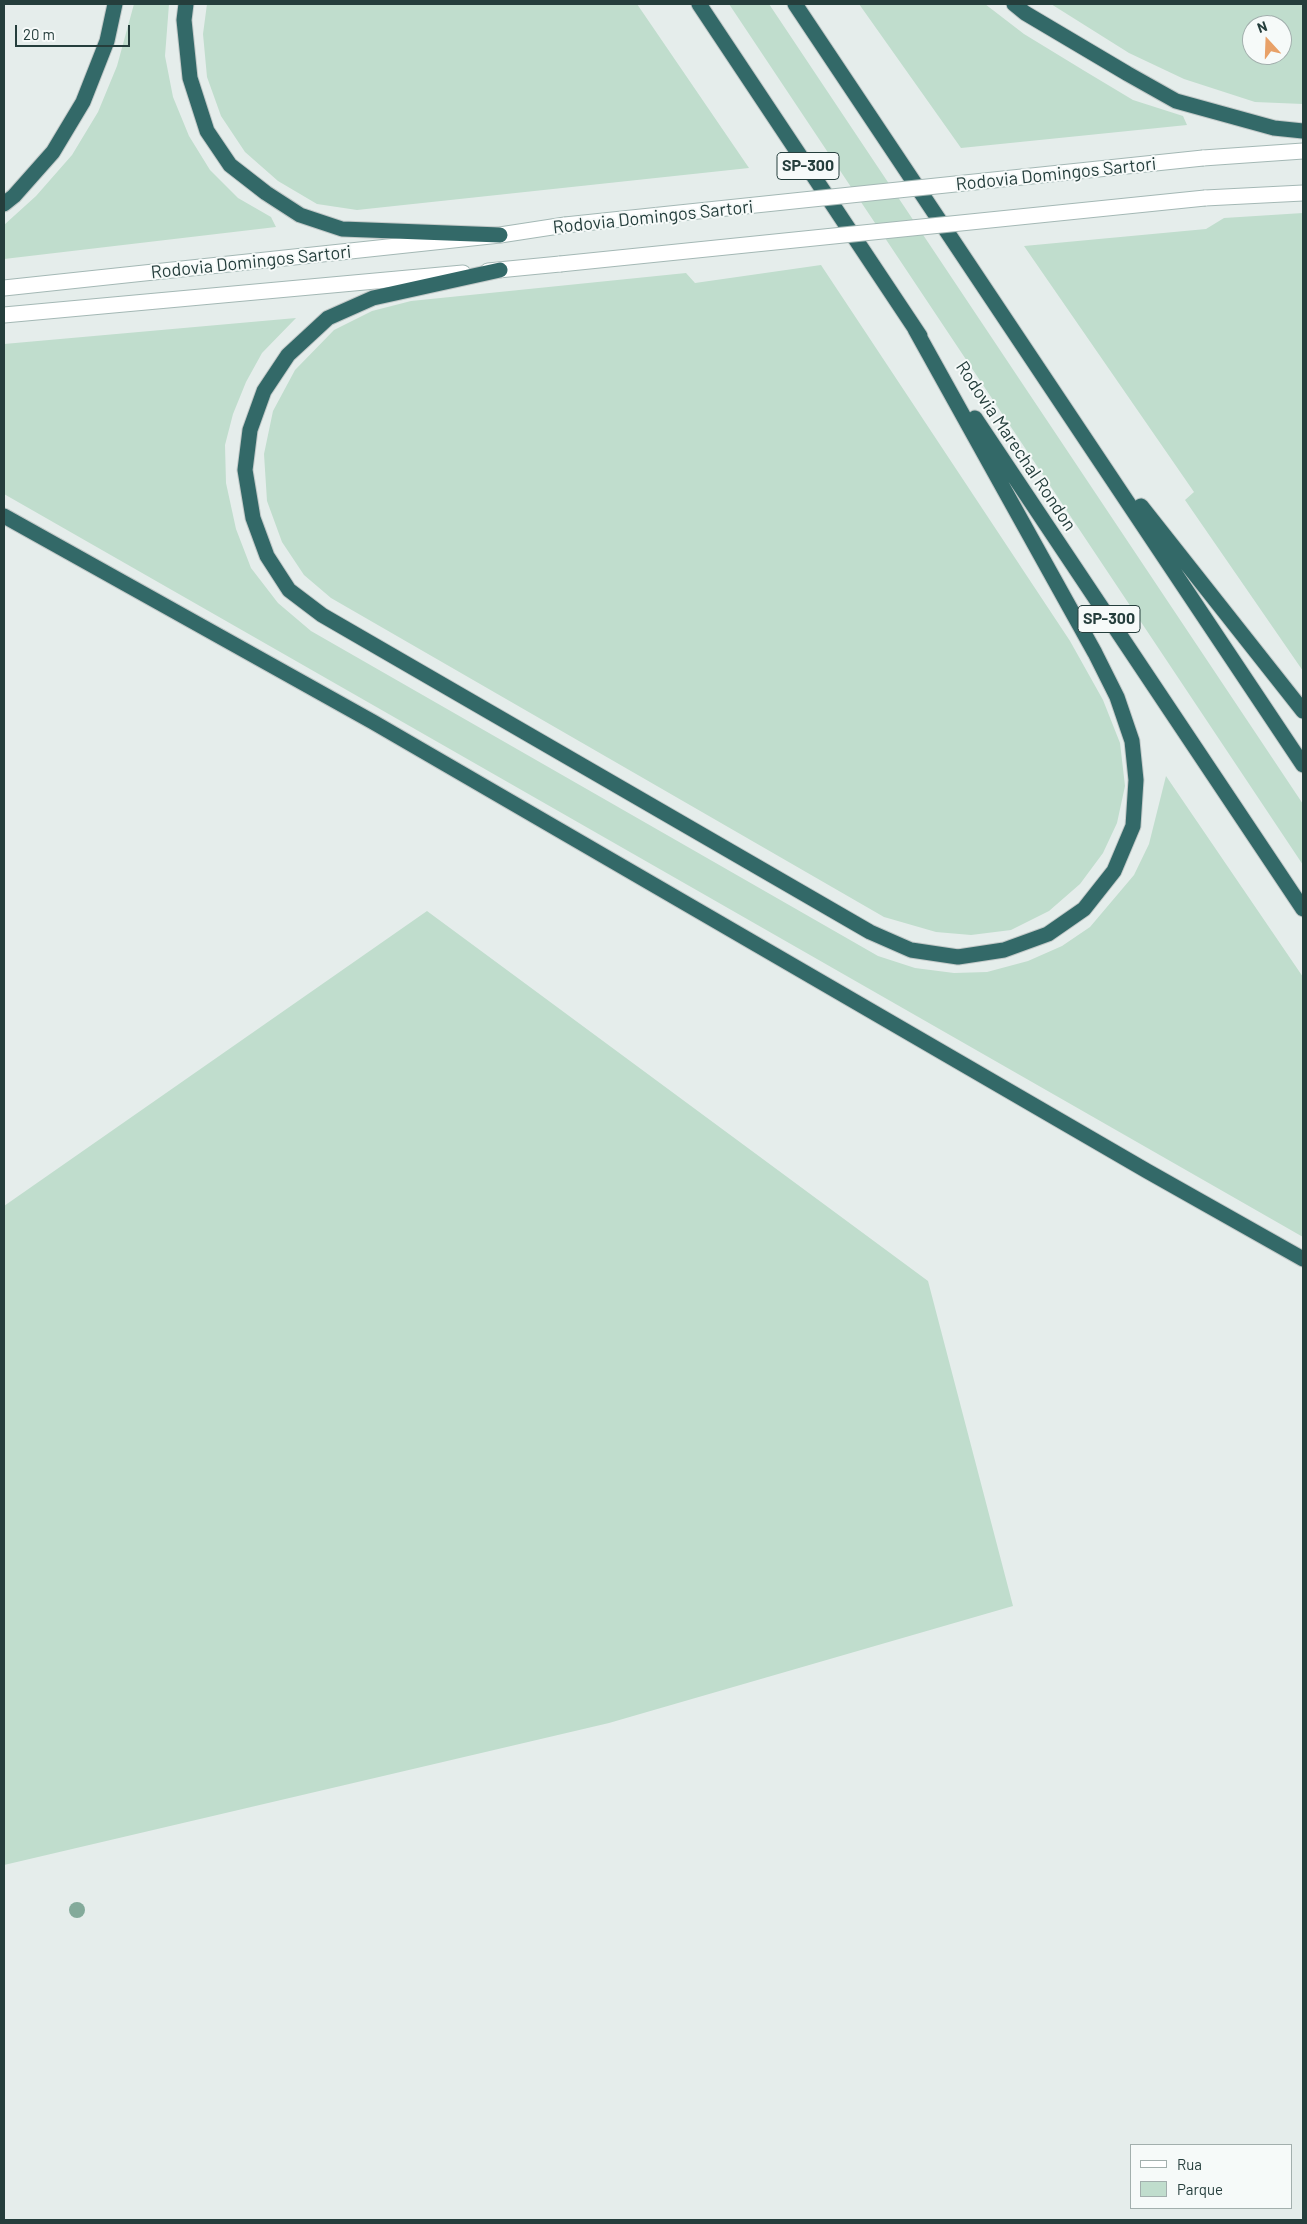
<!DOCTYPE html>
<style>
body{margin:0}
#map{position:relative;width:1307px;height:2224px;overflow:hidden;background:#e5edeb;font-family:Barlow,sans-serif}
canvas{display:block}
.frame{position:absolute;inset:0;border:5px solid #253e3c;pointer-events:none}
.legend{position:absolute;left:1130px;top:2144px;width:162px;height:65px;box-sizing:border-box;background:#f6faf9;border:1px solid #a2afad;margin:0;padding:6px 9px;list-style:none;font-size:15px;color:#253e3c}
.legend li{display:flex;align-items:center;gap:10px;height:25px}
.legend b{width:25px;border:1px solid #a2afad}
.north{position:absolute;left:1242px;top:15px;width:50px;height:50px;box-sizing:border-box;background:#f6faf9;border:1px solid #a2afad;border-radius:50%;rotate:340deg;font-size:14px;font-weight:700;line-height:20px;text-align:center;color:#253e3c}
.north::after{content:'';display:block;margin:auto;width:18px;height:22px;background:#e8a168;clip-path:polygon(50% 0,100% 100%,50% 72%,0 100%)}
.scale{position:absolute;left:15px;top:25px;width:115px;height:22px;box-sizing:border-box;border:2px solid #253e3c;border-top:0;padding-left:6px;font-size:15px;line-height:18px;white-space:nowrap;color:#253e3c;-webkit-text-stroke:4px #f6faf9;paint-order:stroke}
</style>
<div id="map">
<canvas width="1307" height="2224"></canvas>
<div class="frame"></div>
<ul class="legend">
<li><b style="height:6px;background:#fff"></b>Rua</li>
<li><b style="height:14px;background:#c0ddcd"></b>Parque</li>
</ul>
<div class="north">N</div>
<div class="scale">20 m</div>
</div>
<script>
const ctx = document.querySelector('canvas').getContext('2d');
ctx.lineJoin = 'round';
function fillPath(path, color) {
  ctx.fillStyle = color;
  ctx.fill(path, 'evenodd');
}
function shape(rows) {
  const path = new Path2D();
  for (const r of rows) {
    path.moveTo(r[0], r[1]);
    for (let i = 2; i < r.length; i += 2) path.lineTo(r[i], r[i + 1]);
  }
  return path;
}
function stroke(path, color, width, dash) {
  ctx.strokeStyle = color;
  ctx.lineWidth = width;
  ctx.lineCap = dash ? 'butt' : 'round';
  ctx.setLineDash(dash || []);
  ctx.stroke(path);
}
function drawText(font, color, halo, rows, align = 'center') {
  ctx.font = font + ' Barlow,sans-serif';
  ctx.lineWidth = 4;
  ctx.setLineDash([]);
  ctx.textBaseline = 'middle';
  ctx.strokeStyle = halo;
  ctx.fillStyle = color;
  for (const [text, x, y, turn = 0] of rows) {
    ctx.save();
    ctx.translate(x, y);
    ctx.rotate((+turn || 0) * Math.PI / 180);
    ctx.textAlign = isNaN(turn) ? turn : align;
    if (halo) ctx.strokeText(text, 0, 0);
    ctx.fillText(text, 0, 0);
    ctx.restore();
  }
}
const green = shape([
 [134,4,169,4,165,56,173,97,189,136,210,170,238,198,271,217,276,227,4,259,4,225,36,196,72,155,98,112,117,66],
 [207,4,637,4,749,168,357,210,317,204,278,181,245,152,221,116,207,77,203,34],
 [729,4,769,4,1303,804,1303,865],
 [859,4,985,4,1024,34,1083,70,1133,100,1183,116,1187,125,961,148],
 [1051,4,1303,4,1303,104,1255,102,1184,79,1129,53],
 [1252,25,1282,25,1282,55,1252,55],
 [1303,213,1303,671,1185,500,1194,492,1024,246,1206,229,1224,218],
 [821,265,1070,641,1103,700,1120,743,1125,786,1117,823,1103,853,1080,884,1049,911,1011,930,971,935,936,932,884,917,331,598,304,575,282,542,267,501,264,454,273,411,295,370,334,330,372,311,411,301,686,273,695,283],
 [296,318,262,353,246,382,233,414,225,445,226,483,236,529,251,568,278,603,311,631,878,956,915,968,954,973,987,972,1028,961,1062,946,1090,927,1134,875,1149,844,1166,776,1303,977,1303,1237,4,494,4,344],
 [427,911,928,1281,1013,1606,609,1723,4,1865,4,1206]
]);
const secondary = shape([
 [1203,158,1303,151],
 [1205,198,1303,193],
 [488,271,560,264],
 [4,288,500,235,565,225],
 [4,315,463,273]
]);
const highway = shape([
 [186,4,184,20,190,78,207,131,230,165,266,193,300,215,342,229,500,235],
 [699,4,920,336],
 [795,4,1303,765],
 [1014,4,1025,13,1128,74,1176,101,1274,128,1303,131],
 [4,204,14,196,53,152,83,102,107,41,115,4],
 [500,270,373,298,328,318,288,355,264,391,250,430,245,470,253,518,267,556,289,590,322,615,870,932,911,950,958,957,1004,950,1048,934,1084,909,1114,871,1133,826,1136,780,1132,741,1117,697,1095,653,915,329],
 [975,418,1303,909],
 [1141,506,1303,711],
 [4,516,373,722,1147,1171,1303,1259]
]);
const secondaryBridge = shape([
 [565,225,1203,158],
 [560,264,1205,198]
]);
const trees = [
 [77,1910]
];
const shields = [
 [808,166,62],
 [1109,619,62]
];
const shieldNames = [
 ["SP-300",808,166],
 ["SP-300",1109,619]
];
const streetNames = [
 ["Rodovia Domingos Sartori",1056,174,-6],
 ["Rodovia Domingos Sartori",653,217,-6],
 ["Rodovia Domingos Sartori",251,262,-6],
 ["Rodovia Marechal Rondon",1016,446,56]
];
fillPath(green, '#c0ddcd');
stroke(secondary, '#a4b8b5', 17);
stroke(highway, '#c2c9c8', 17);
stroke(secondary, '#fff', 15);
stroke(highway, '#336968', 15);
stroke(secondaryBridge, '#a4b8b5', 17, []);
stroke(secondaryBridge, '#fff', 15);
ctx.fillStyle = '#83aa9a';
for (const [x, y] of trees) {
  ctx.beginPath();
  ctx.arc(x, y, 8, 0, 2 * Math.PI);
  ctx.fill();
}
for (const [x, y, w] of shields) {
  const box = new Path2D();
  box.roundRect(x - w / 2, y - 13.5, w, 27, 4);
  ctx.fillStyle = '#f6faf9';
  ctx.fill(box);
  stroke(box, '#253e3c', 1);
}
drawText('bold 16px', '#253e3c', null, shieldNames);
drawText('18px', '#253e3c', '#f6faf9', streetNames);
</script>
